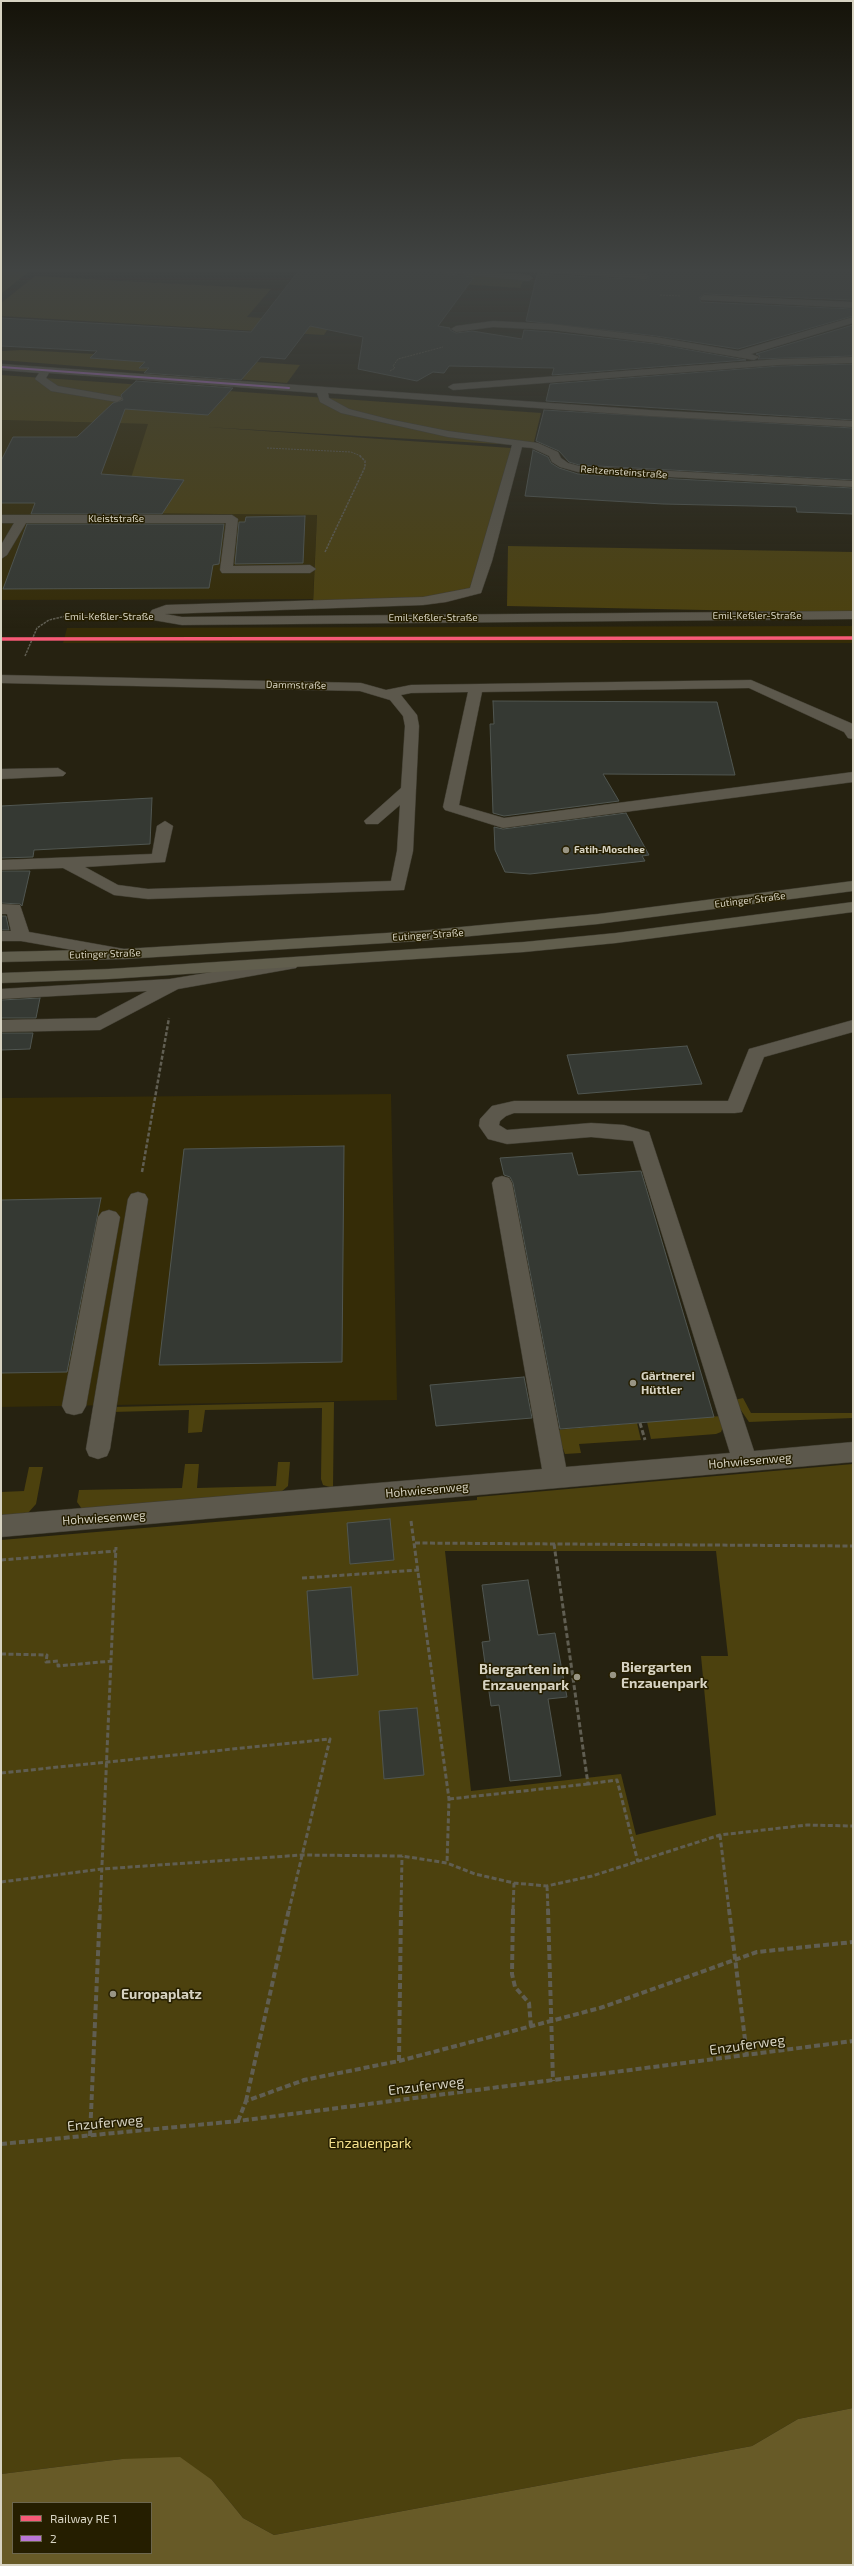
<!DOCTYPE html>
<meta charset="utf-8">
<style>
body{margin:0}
#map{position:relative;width:854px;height:2566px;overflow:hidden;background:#262211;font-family:"Exo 2",sans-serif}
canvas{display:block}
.frame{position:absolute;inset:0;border:2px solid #d7d3c2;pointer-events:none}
.legend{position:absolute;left:12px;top:2502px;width:140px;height:52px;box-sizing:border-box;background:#251e00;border:1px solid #6c664e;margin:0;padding:5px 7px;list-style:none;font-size:12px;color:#d7d3c2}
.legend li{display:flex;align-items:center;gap:8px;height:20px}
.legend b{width:20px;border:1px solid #6c664e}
</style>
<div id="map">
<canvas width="854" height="2566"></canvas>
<div class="frame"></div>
<ul class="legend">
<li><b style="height:5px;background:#f75a77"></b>Railway RE 1</li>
<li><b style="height:5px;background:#ba77d6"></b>2</li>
</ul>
</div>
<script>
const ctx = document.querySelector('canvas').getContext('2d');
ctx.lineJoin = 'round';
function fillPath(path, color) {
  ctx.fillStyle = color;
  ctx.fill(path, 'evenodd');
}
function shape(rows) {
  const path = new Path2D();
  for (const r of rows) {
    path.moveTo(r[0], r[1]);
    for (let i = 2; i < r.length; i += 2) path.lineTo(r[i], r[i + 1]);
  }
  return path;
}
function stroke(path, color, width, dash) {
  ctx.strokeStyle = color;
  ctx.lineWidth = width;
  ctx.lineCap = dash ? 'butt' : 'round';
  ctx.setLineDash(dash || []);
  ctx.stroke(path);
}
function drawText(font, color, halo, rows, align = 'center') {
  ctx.font = font + ' "Exo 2",sans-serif';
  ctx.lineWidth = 3;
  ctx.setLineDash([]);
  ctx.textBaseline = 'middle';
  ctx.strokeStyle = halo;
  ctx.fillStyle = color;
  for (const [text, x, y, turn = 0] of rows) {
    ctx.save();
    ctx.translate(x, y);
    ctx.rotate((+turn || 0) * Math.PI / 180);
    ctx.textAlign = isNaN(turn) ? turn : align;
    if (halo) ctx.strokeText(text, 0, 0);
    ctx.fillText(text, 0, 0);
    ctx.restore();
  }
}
const built = shape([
 [1,420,149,424,120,513,317,515,313,599,1,600],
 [853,626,853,643,63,643,67,628],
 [391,1094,397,1400,1,1407,1,1098]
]);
const green = shape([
 [1,269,32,269,1,294],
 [437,273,524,279,520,288,429,282],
 [35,276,271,289,247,317,332,322,324,335,1,316,1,303],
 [22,350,94,354,91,358,145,362,140,368,168,370,164,373,1,360,1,351],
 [212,359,300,365,287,383,198,376],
 [1,375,541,413,533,446,206,427,511,448,476,590,446,598,313,605,317,515,120,513,148,424,1,420],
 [508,546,853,552,853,613,507,606],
 [743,1398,751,1413,853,1413,853,1418,749,1422,734,1400],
 [334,1402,333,1488,323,1485,321,1479,322,1408,205,1410,202,1432,188,1433,189,1410,111,1412,112,1407],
 [721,1416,723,1427,721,1432,716,1434,651,1439,647,1422],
 [637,1423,641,1440,579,1444,581,1453,565,1454,556,1430],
 [278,1462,290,1462,288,1486,281,1492,82,1509,77,1502,79,1490,182,1488,185,1464,199,1464,197,1488,276,1486],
 [853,1464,853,2408,798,2419,752,2446,274,2535,243,2518,212,2480,122,2459,1,2474,1,1540,477,1500,477,1497],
 [445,1551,716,1551,728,1656,701,1656,716,1815,636,1835,621,1774,471,1791],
 [29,1467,43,1467,36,1504,28,1513,1,1516,1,1492,24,1491]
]);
const water = shape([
 [853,2408,853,2565,1,2565,1,2474,122,2459,180,2457,212,2480,243,2518,274,2535,752,2446,798,2419],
 [13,2503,151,2503,151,2553,13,2553]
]);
const building = shape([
 [300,269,410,269,474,277,438,326,450,328,450,330,456,333,472,331,522,339,524,330,552,332,656,344,746,360,552,375,554,368,449,366,444,373,433,372,417,381,358,369,363,337,310,326,285,359,261,357,241,380,144,373,149,368,139,368,145,362,90,358,97,351,1,346,1,318,251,332,300,269],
 [613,269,853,269,853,300,704,294,699,298,701,302,853,309,853,316,738,349,656,336,526,321,537,274,646,280,652,276,646,272,613,269],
 [853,325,853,356,758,359,760,356,756,354,853,325],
 [853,364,853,420,546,401,550,384,779,366,853,364],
 [136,381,233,388,208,415,125,409,101,474,184,480,162,514,31,514,35,503,1,503,1,461,13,437,77,437,113,403,123,400,121,395,136,381],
 [544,410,853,428,853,480,579,465,569,462,559,451,536,441,544,410],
 [533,450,548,457,551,463,559,468,578,474,853,488,853,514,797,512,796,507,663,504,525,496,533,450],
 [305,516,303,563,235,564,239,522,245,522,246,517,305,516],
 [27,524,224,524,219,564,213,565,209,588,3,589,27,524],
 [493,701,717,702,735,775,603,774,619,801,504,816,493,813,490,724,494,724,493,701],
 [152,798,150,844,34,850,33,857,1,858,1,806,152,798],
 [626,813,649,855,642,856,645,861,530,874,505,872,495,850,494,827,503,829,626,813],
 [1,871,30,871,22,906,20,904,1,903,1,871],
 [1,916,6,916,9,930,1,930,1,916],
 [40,998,36,1018,1,1018,1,1000,40,998],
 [1,1033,33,1033,30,1049,1,1050,1,1033],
 [687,1046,702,1084,578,1094,567,1055,687,1046],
 [344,1146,342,1362,159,1365,184,1149,344,1146],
 [572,1153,578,1175,641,1171,714,1417,560,1429,513,1183,510,1177,504,1175,500,1158,572,1153],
 [101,1198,67,1372,1,1373,1,1200,101,1198],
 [524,1377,532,1418,436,1426,430,1385,524,1377],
 [390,1519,394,1560,350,1564,347,1523,390,1519],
 [528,1580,538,1635,555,1633,567,1697,548,1699,561,1776,510,1781,499,1705,491,1706,482,1642,490,1641,482,1585,528,1580],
 [351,1587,358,1675,313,1679,307,1591,351,1587],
 [417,1708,424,1775,384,1779,379,1711,417,1708]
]);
const pathFar4 = shape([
 [660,295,681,296],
 [390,371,395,368,393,366,398,359,443,347],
 [267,448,351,452,361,456]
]);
const pathFar3 = shape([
 [325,552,365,467,365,461,359,455],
 [25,656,37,628,49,620,66,616,132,616]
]);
const pathFar2 = shape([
 [142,1172,169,1018]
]);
const pathFar1 = shape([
 [640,1423,645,1440],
 [411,1521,449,1799,447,1863],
 [415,1543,853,1546],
 [554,1544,588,1784,617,1780,638,1862],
 [1,1560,116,1551],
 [302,1578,419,1570],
 [1,1654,47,1655,46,1662,58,1661,58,1666,112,1661],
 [1,1773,330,1739,289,1910],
 [449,1799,588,1784],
 [720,1835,729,1910],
 [1,1882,102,1869,302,1855,402,1856,447,1863,475,1874,514,1883,547,1886,592,1876,720,1835,807,1825,853,1826],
 [547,1886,548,1910],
 [100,1910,116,1547],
 [401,1910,402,1856],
 [513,1910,514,1883]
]);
const path = shape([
 [513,1909,512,1974,515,1987,529,2003,531,2027],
 [548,1909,553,2081],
 [729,1909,747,2056],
 [399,2061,401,1909],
 [246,2101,289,1909],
 [238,2121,246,2101,304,2080,399,2061,600,2008,757,1952,853,1942],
 [90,2136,100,1909],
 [1,2144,238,2121,853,2041]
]);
const minor = shape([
 [411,269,453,269,529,275,533,278,529,281,411,269],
 [530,269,582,269,646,273,650,276,646,279,534,272,530,269],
 [704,295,853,302,853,308,701,300,700,298,704,295],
 [853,317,853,323,751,354,759,357,754,360,656,343,552,330,493,327,456,332,451,329,456,326,493,321,552,324,656,337,738,351,853,317],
 [853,357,853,363,779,365,453,390,448,387,453,384,779,359,853,357],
 [1,364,649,410,853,421,853,427,649,416,328,393,329,398,349,409,388,419,448,431,538,443,558,452,561,458,568,463,579,466,853,481,853,487,578,472,560,467,552,462,549,456,532,448,522,447,492,561,481,593,446,602,423,605,165,614,182,617,853,611,853,619,182,625,153,620,150,613,152,610,166,605,423,597,470,588,512,445,448,437,341,413,320,402,317,393,49,373,46,378,58,386,121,397,122,399,117,402,51,391,35,379,39,373,1,370,1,364],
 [1,515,232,515,238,519,233,566,310,565,316,569,310,573,222,573,220,570,226,523,26,523,7,555,1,559,1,545,14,523,1,523,1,515],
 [1,675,361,683,386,690,411,685,751,680,853,724,853,739,848,738,844,732,749,688,482,692,459,805,504,818,853,772,853,782,503,828,445,810,443,807,468,692,411,693,401,695,417,715,419,726,413,851,404,890,148,899,114,895,63,868,1,870,1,860,152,854,157,826,165,821,173,826,165,862,85,867,118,885,148,889,391,881,397,851,400,805,378,824,366,824,364,821,401,788,405,726,403,716,390,700,360,691,1,683,1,675],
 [58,768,66,773,63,776,1,779,1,769,58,768],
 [1,904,20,905,29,932,124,949,130,950,133,954,130,958,124,959,21,941,1,941,1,931,11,931,7,914,1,914,1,904],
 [290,959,296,960,299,964,296,968,178,989,100,1030,1,1032,1,1020,96,1018,147,991,1,999,1,989,170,979,290,959],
 [853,1020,853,1032,764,1057,742,1112,735,1113,514,1113,506,1116,500,1121,499,1125,507,1130,591,1123,624,1125,649,1132,754,1451,853,1442,853,1462,1,1537,1,1515,542,1469,492,1183,495,1178,502,1176,509,1178,512,1183,566,1467,730,1453,633,1141,591,1137,507,1144,488,1139,479,1126,480,1119,492,1106,514,1101,728,1101,749,1049,853,1020],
 [138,1192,145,1194,148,1199,110,1449,107,1456,98,1459,89,1456,86,1449,128,1199,131,1194,138,1192],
 [109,1210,116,1212,120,1217,86,1406,82,1413,74,1415,66,1413,62,1406,98,1217,102,1212,109,1210]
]);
const major = shape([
 [853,881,853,891,598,924,419,941,124,959,1,962,1,952,124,949,419,931,598,914,853,881],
 [853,902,853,912,616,943,524,952,109,979,1,983,1,973,109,969,524,942,616,933,853,902]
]);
const bus1 = shape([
 [1,367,289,388]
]);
const rail1 = shape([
 [1,639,853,638]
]);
const markers = [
 [566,850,4,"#999584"],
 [633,1383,4,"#999584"],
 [613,1675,4,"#999584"],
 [577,1677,4,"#999584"],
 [113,1994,4,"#999584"]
];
const farStreetnames = [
 ["Reitzensteinstraße",624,472,4],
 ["Kleiststraße",116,519],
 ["Emil-Keßler-Straße",757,616],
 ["Emil-Keßler-Straße",109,617],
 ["Emil-Keßler-Straße",433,618],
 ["Dammstraße",296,685,1],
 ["Eutinger Straße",750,900,-7],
 ["Eutinger Straße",428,935,-4],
 ["Eutinger Straße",105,954,-2]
];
const farPoinames = [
 ["Fatih-Moschee",574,850]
];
const poiNames = [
 ["Gärtnerei",641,1376],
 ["Hüttler",641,1390]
];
const streetNames = [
 ["Hohwiesenweg",750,1461,-5],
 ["Hohwiesenweg",427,1490,-5],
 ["Hohwiesenweg",104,1518,-4]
];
const nearPoinames = [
 ["Biergarten",621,1667],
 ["Enzauenpark",621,1683],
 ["Biergarten im",569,1669,"right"],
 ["Enzauenpark",569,1685,"right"],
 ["Europaplatz",121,1994]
];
const nearStreetnames = [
 ["Enzuferweg",747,2045,-8],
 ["Enzuferweg",426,2086,-7],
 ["Enzuferweg",105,2123,-5]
];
const nearParknames = [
 ["Enzauenpark",370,2143]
];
fillPath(built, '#352c07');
fillPath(green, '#4c410e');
fillPath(water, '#675a27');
fillPath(building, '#353933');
stroke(building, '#505651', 1);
stroke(minor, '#3f3c30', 1);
stroke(major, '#3f3c30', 1);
stroke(pathFar4, '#605e52', 1, [2, 1]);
stroke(pathFar3, '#605e52', 1.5, [2.5, 1]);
stroke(pathFar2, '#605e52', 2.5, [4, 2]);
stroke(pathFar1, '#605e52', 3, [5, 2.5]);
stroke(path, '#605e52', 4, [6, 3]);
fillPath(minor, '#5c584c');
fillPath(major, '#615e4d');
stroke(bus1, '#ba77d6', 2);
stroke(rail1, '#f75a77', 3.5);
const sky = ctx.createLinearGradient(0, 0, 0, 629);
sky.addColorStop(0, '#151309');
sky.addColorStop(0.43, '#414443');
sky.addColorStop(1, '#41444300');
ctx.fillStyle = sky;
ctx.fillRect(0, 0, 854, 629);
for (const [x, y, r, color] of markers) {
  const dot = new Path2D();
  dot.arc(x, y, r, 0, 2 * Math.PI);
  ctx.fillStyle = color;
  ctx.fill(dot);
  stroke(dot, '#251e00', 1.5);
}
drawText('10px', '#d7d3c2', '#251e00', farStreetnames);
drawText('bold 10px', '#d7d3c2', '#251e00', farPoinames, 'left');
drawText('bold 12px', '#d7d3c2', '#251e00', poiNames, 'left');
drawText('12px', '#d7d3c2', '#251e00', streetNames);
drawText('bold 14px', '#d7d3c2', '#251e00', nearPoinames, 'left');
drawText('14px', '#d7d3c2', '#251e00', nearStreetnames);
drawText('14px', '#f5e18d', '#251e00', nearParknames);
</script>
